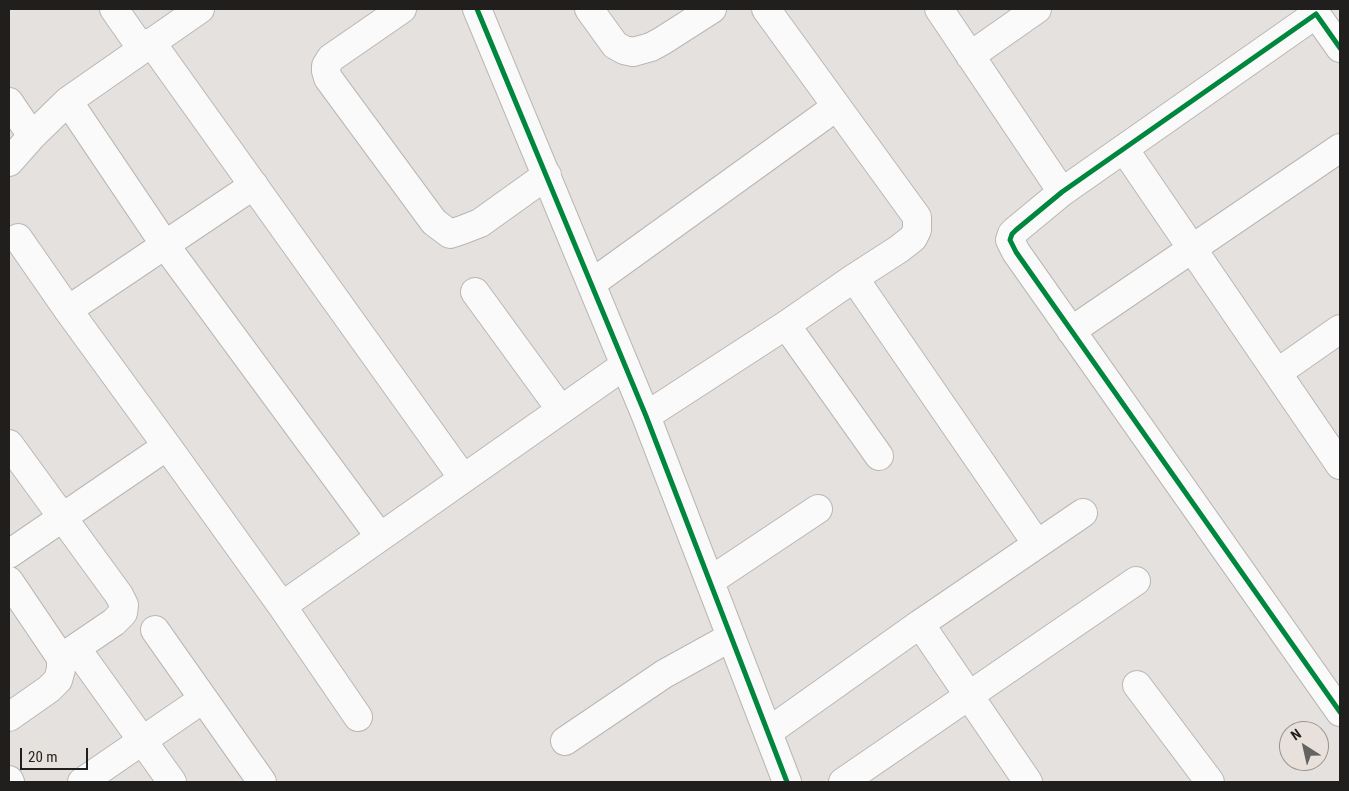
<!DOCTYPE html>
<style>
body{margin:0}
#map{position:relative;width:1349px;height:791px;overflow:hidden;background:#e4e1de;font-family:"Roboto Condensed",sans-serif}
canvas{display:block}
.frame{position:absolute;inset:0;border:10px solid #211f1d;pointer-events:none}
.north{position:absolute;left:1279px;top:721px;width:50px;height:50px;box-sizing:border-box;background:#e7e0db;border:1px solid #98938f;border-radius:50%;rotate:325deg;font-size:14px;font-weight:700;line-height:20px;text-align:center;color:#211f1d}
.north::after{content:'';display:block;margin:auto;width:18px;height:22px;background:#656361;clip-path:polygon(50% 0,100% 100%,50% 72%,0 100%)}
.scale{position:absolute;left:20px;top:748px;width:68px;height:22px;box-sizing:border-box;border:2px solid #211f1d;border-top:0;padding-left:6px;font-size:15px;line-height:18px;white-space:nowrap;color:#211f1d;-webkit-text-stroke:4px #e7e0db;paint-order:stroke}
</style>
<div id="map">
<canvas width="1349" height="791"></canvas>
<div class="frame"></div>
<div class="north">N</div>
<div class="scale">20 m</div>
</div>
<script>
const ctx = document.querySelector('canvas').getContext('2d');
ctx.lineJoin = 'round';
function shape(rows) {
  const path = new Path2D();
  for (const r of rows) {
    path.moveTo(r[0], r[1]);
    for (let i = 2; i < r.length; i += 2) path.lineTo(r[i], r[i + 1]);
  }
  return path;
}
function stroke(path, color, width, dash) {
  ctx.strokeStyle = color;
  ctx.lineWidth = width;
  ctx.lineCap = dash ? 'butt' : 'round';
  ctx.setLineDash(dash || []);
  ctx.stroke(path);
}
const minor = shape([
 [114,9,142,49],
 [402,9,331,58,326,66,326,71,328,78,434,222,450,234,462,230,480,223,547,175],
 [477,9,646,416,787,782],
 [589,9,615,45,624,50,633,52,651,47,662,41,712,9],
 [766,9,917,217,917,230,913,238,899,249,854,278],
 [939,9,1062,192],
 [151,42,463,478],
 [1340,48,1316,14,1062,192,1016,230,1012,234,1010,240,1016,252,1340,712],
 [970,56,1037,9],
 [68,101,165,245,380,537],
 [9,102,32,136],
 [1124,149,1340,465],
 [9,162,32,136,68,101,200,9],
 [592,283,836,107],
 [475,292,561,410],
 [68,310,254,185],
 [786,325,879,456],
 [1071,331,1340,148],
 [1277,373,1340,329],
 [646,416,786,325,854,278,1037,544],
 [9,444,119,595,124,605,123,613,114,622,61,658],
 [167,446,282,606,358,717],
 [9,554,167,446,68,310,18,238],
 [9,581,61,658,61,669,58,680,49,689,9,717],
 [710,581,818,509],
 [282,606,625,365],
 [920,624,1083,513],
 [155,630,262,782],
 [76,648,172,782],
 [1137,685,1210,782],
 [768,732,920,624,1028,782],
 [565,741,664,674,731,637],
 [9,780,10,782],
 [82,782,203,699],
 [843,782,1136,581]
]);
const cycleway = shape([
 [477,9,646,416,787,782],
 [1340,48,1316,14,1062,192,1016,230,1012,234,1010,240,1016,252,1340,712]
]);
stroke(minor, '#b9b7b4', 30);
stroke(minor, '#fbfafa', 28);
stroke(cycleway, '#00873e', 5);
</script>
